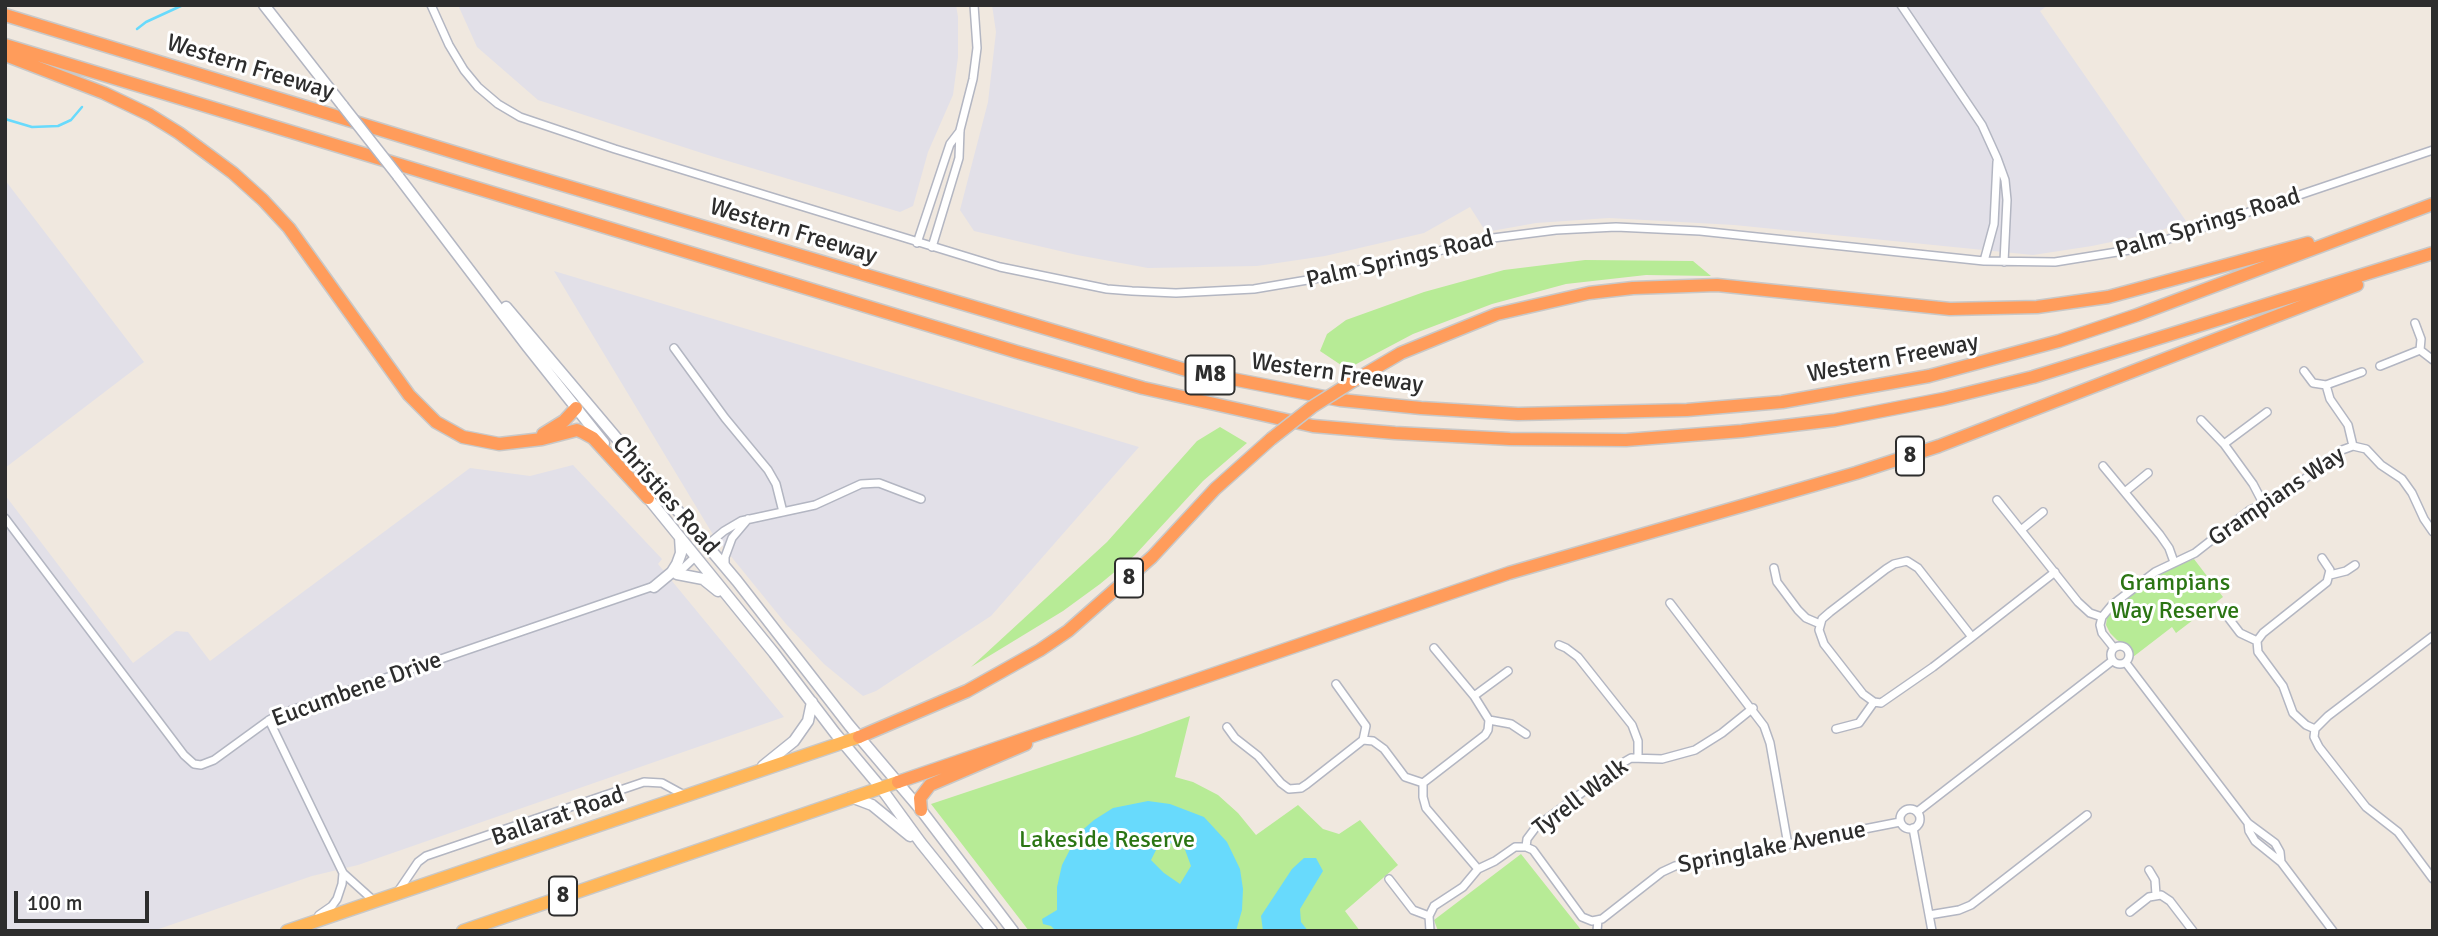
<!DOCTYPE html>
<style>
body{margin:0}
#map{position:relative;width:2438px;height:936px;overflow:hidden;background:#f0e8df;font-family:Signika,sans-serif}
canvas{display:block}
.frame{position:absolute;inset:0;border:7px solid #2d2d2d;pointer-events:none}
.scale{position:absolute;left:14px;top:891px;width:135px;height:32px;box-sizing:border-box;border:4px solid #2d2d2d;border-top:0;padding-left:9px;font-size:21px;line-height:24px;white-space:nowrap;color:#2d2d2d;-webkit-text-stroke:5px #fff;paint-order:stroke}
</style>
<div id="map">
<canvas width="2438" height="936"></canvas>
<div class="frame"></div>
<div class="scale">100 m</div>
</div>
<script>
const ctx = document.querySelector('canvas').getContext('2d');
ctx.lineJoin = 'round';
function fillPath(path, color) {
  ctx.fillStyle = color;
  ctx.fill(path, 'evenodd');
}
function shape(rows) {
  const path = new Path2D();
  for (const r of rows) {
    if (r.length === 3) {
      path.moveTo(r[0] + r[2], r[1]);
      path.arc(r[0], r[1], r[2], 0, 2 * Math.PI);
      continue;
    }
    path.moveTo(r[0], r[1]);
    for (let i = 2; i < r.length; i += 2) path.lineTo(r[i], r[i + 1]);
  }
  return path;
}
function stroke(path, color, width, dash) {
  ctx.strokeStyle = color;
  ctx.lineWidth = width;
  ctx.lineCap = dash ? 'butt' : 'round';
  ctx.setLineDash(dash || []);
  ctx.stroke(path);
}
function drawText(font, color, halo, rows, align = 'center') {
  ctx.font = font + ' Signika,sans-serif';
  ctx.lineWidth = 6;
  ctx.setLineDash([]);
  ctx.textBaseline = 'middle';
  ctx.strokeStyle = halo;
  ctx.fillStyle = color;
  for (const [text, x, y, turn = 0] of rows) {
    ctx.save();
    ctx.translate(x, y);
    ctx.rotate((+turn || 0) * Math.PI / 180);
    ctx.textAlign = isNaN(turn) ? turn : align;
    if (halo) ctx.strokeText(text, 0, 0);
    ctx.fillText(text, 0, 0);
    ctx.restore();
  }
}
const industrial = shape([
 [458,5,956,5,958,17,958,57,953,95,928,152,913,206,900,212,711,156,538,100,477,47],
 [992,5,2048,5,2040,11,2186,221,2154,233,2092,246,2033,255,1734,225,1609,218,1536,223,1486,232,1470,207,1424,233,1325,256,1257,266,1148,268,1077,255,974,231,960,210,988,102,996,32],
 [5,180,144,362,5,468],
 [554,271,1139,447,991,616,876,691,863,696,824,664,786,624,712,533],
 [573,465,662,559,658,564,784,717,358,865,312,876,153,931,5,931,5,495,133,663,176,631,188,632,210,661,470,468,530,476]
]);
const green = shape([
 [1585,260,1693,261,1711,276,1646,275,1566,284,1492,304,1413,334,1347,369,1320,351,1327,334,1346,320,1424,292,1504,270],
 [1220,427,1247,443,1203,481,1135,555,1100,584,1063,611,971,667,1107,542,1197,441],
 [2194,559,2223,597,2176,633,2172,627,2133,657,2130,647,2117,640,2110,633,2106,625,2107,617,2119,605,2164,571],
 [1190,716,1175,777,1193,782,1218,795,1238,813,1256,835,1298,805,1323,829,1339,834,1360,820,1398,865,1345,911,1360,931,1029,931,931,804,1138,735],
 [1521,854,1582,931,1438,931,1434,920]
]);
const water = shape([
 [1148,801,1170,804,1204,817,1227,842,1240,869,1243,889,1242,910,1236,931,1056,931,1051,926,1043,924,1042,919,1057,910,1057,887,1062,865,1078,834,1094,820,1113,808],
 [1172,843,1184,847,1191,866,1180,884,1164,873,1151,860,1157,848],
 [1304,858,1316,858,1323,871,1300,909,1301,922,1308,931,1263,931,1261,916,1292,869]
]);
const stream = shape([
 [137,29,146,22,183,5],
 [5,119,32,127,58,126,71,120,82,107]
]);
const minor = shape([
 [431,5,449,45,464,70,478,87,498,104,520,117,615,149,1000,267,1107,289,1132,291,1176,293,1254,289,1337,275,1493,238,1556,230,1616,227,1700,231,1984,261,2055,262,2142,248,2433,150],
 [1901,5,1982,125,1997,158,2005,180,2007,200,2004,262],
 [917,243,950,144,960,131],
 [932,247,959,158,960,130,973,79,977,48,974,5],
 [1984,261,1994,224,1997,162],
 [2415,323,2421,339,2420,350],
 [674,348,725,418,768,470,776,484,783,512],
 [2380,366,2420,350,2433,360],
 [2304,371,2313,383,2326,385,2330,399,2348,425,2353,446],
 [2326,385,2362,372],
 [2201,420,2224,444,2253,484,2263,503],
 [2224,444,2267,412],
 [2103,466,2160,535,2169,548,2174,562],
 [2126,491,2148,473],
 [1997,500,2078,602,2090,613,2102,617,2100,625,2102,633,2114,648],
 [5,518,184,755,194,764,201,765,214,760,269,720,283,713,657,585],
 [2021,530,2043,512],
 [707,545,724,531,741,521,815,505,861,484,879,483,921,499],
 [725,566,725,557,732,538,748,519],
 [1774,568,1777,582,1798,610,1806,618,1820,624],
 [677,574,696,556],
 [2330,575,2346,571,2355,565],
 [1670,603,1764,726,1770,743,1788,845],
 [2224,612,2240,633,2257,641,2258,652,2283,686,2293,713,2306,725,2315,729],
 [2102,617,2112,605,2155,572,2195,553,2250,510,2285,494,2342,450,2353,446,2366,449,2381,465,2402,479,2412,493,2424,519,2433,532],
 [2433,636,2328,716,2315,729,2314,737,2319,747,2366,807,2398,832,2433,879],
 [1972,637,1918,568,1907,561,1894,564,1886,569,1830,612,1822,619,1819,630,1824,644,1863,694,1874,702,1881,703,1933,667,1972,637,2055,572],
 [2257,641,2263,633,2327,582,2330,570,2322,558],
 [1559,645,1566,648,1578,657,1632,725,1638,741,1638,758],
 [2120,655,9],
 [2126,663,2248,823,2275,843,2280,852,2281,862],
 [1336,684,1366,726,1363,740],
 [1474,696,1508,671],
 [269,720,343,873,374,901],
 [1489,720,1511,724,1526,734],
 [1227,727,1235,738,1258,756,1281,783,1289,789,1301,788,1307,784,1363,740,1373,741,1384,749,1405,777,1423,783,1423,797,1426,808,1478,869],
 [1836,729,1859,723,1874,702],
 [1423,783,1485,735,1488,730,1489,720,1474,696,1434,648],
 [1910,819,10],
 [1917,812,2112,661],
 [2248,823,2249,831,2255,841,2281,862,2333,931],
 [1913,828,1932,931],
 [1526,847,1527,839,1536,827,1619,765,1631,758,1662,759,1695,750,1722,733,1753,708],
 [2149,870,2155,880,2156,895],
 [1389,879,1413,910,1429,916],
 [397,893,418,862,426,856,644,782,662,783,684,795],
 [2130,912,2149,897,2161,895,2170,901,2193,931],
 [319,915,332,906,337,899,342,884,343,873],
 [1929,915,1959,910,1971,905,2087,815],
 [1430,931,1429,916,1434,906,1463,887,1478,869,1495,861,1515,847,1526,847,1533,850,1582,917,1592,921,1602,919,1662,872,1675,866,1900,822],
 [1597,931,1598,920]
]);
const secondary = shape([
 [264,5,343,106],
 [398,176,527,346,604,443],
 [506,307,737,581,849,725,921,810,1013,931],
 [644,493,774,653,835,733,881,788,921,843,992,931],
 [677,574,703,579,718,591],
 [654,587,672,572,677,564,681,553,680,537],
 [763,766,794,741,808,721,812,702],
 [851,797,872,805,910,836]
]);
const trunk = shape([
 [287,931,859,737],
 [463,931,898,782]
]);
const motorway = shape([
 [5,15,499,166,1186,370,1340,400,1421,408,1518,414,1687,410,1782,402,1929,376,2059,341,2137,315,2433,204],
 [5,45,1017,352,1143,388,1313,426,1395,433,1510,439,1626,440,1742,431,1835,420,1943,399,2033,377,2433,253],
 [5,55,104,93,150,115,179,133,233,173,263,200,289,228,409,395,436,422,463,437,499,444,542,439,577,430,582,432,593,438,648,498],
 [1355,380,1401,353,1497,314,1589,293,1633,288,1717,285,1950,309,2037,307,2108,297,2308,243],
 [543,434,564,421,576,408],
 [859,737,967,691,1040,650,1068,631,1152,557,1215,489,1271,439],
 [898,782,1509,573,1856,473,1939,446,2357,285],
 [921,810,920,798,930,785,1026,744]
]);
const secondaryBridge = shape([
 [343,106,398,176]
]);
const motorwayBridge = shape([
 [1271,439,1312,407,1355,380]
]);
const shields = [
 [1210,375,49],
 [1910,456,28],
 [1129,578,28],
 [563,896,28]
];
const shieldNames = [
 ["M8",1210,375],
 ["8",1910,456],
 ["8",1129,578],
 ["8",563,896]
];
const streetNames = [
 ["Western Freeway",250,68,17],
 ["Palm Springs Road",2208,224,-17],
 ["Western Freeway",793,232,17],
 ["Palm Springs Road",1400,260,-13],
 ["Western Freeway",1893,359,-11],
 ["Western Freeway",1337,374,8],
 ["Christies Road",665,496,49],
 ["Grampians Way",2277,497,-34],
 ["Eucumbene Drive",357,690,-20],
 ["Tyrell Walk",1581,798,-37],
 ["Ballarat Road",558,817,-19],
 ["Springlake Avenue",1772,848,-11]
];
const parkNames = [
 ["Grampians",2175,584],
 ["Way Reserve",2175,612],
 ["Lakeside Reserve",1107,841]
];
fillPath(industrial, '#e2e0e8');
fillPath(green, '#b7eb96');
fillPath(water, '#68dafc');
stroke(stream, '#68dafc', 2.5);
stroke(minor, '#b3b6c2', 10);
stroke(secondary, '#b3b6c2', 13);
stroke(trunk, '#c8c8c8', 15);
stroke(motorway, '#c8c8c8', 15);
stroke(minor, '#fff', 7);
stroke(secondary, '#fff', 10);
stroke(trunk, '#ffb658', 12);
stroke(motorway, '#ff9c5b', 12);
stroke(secondaryBridge, '#b3b6c2', 13, []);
stroke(motorwayBridge, '#c8c8c8', 15, []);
stroke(secondaryBridge, '#fff', 10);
stroke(motorwayBridge, '#ff9c5b', 12);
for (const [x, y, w] of shields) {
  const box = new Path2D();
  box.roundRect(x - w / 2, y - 19.5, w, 39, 5);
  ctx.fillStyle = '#fff';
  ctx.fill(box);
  stroke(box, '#2d2d2d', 2);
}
drawText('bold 23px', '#2d2d2d', null, shieldNames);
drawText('24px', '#2d2d2d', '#fff', streetNames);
drawText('24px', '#2b7513', '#fff', parkNames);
</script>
